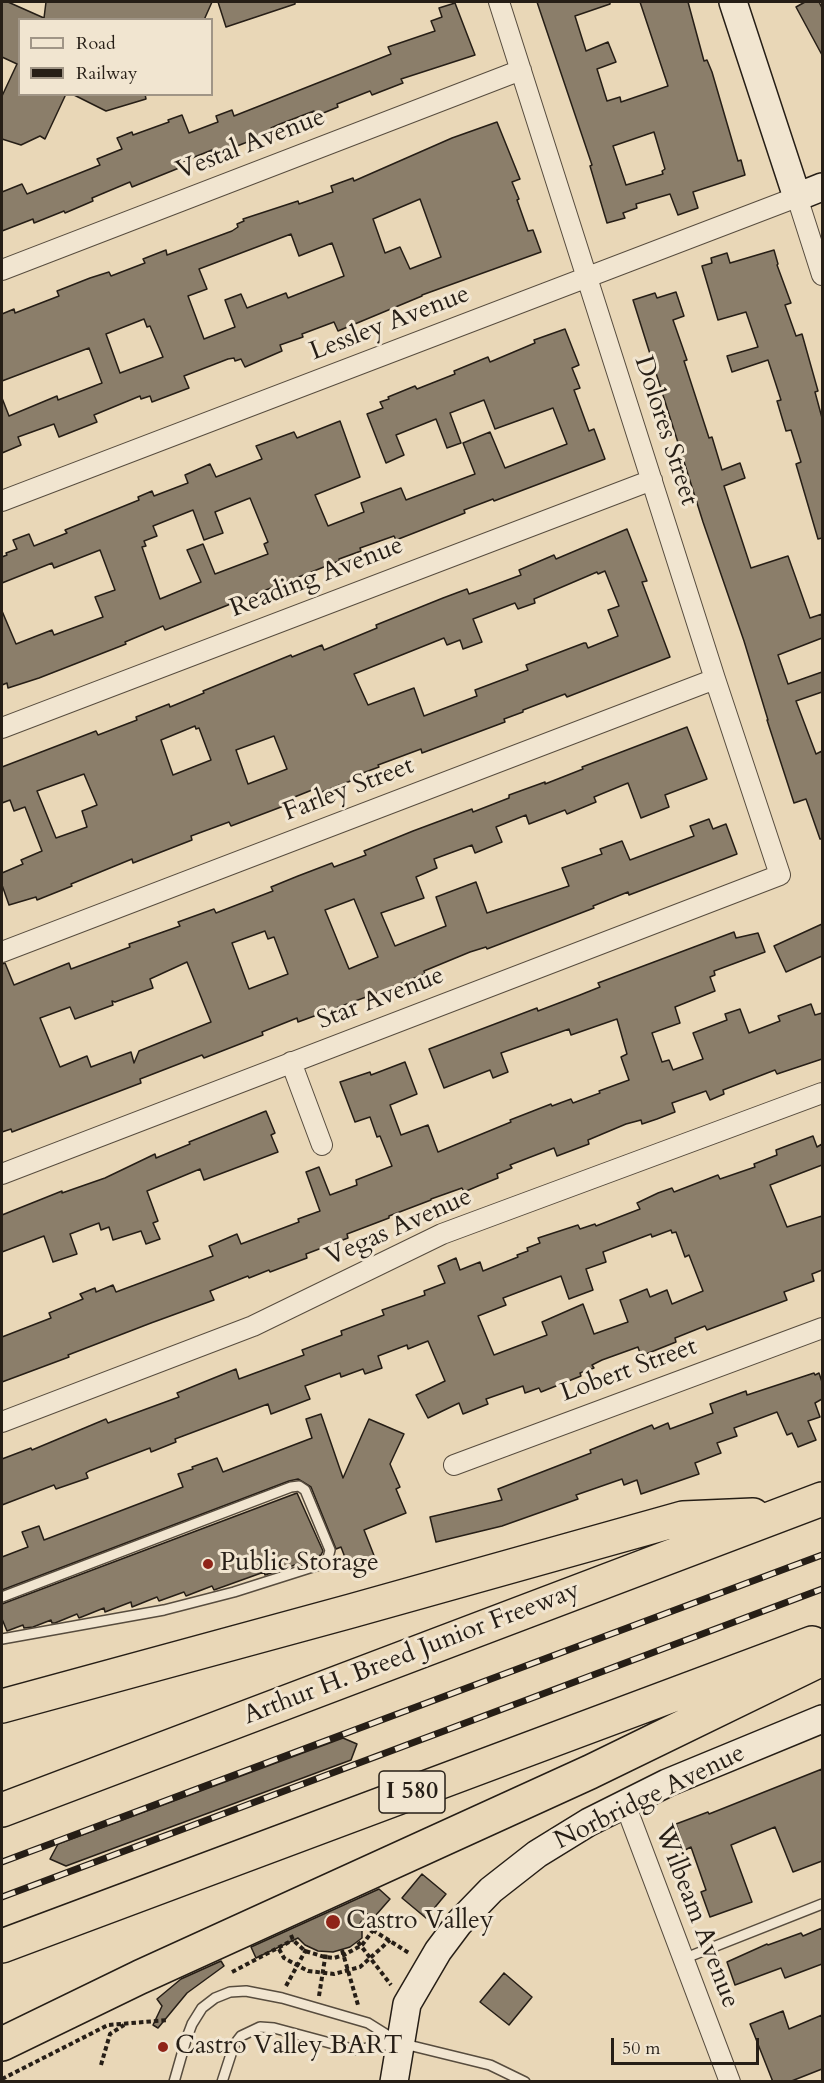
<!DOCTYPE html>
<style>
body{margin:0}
#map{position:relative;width:824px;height:2083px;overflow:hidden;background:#e9d7b7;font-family:Cardo,serif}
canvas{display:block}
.frame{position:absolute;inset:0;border:3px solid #261e16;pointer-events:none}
.legend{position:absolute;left:18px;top:18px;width:195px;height:78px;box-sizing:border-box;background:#f1e5d0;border:2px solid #a09586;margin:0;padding:8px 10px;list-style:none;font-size:18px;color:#261e16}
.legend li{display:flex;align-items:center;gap:12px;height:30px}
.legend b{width:30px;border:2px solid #a09586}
.scale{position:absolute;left:611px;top:2038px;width:148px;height:27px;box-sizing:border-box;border:3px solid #261e16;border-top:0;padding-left:8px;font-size:18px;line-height:21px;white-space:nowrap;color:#261e16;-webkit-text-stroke:4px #f1e5d0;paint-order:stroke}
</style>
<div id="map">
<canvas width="824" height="2083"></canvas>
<div class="frame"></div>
<ul class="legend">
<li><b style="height:8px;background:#f1e5d0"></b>Road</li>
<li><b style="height:8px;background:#261e16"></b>Railway</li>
</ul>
<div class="scale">50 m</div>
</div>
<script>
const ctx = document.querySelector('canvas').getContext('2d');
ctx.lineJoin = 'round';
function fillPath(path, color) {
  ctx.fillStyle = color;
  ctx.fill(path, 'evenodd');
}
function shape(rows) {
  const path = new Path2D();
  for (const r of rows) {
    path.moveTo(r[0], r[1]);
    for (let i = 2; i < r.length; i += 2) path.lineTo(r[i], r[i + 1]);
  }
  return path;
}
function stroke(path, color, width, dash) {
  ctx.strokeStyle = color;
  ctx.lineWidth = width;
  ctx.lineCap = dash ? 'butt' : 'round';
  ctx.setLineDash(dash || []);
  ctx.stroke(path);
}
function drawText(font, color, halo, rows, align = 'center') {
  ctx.font = font + ' Cardo,serif';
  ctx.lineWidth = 6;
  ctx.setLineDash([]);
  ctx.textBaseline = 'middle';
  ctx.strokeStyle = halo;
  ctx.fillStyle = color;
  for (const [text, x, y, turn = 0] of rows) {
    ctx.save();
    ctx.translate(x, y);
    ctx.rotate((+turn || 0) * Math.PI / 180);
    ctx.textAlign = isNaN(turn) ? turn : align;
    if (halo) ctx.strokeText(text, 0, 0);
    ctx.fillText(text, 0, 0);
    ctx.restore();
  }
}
const building = shape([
 [2,2,8,2,44,18,46,2,212,2,204,20,20,20,20,94,66,94,45,139,40,136,21,145,2,139,2,96,17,64,2,57,2,2],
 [218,2,295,2,295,4,226,27,218,2],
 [537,2,610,2,610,4,575,16,586,51,608,42,616,62,597,69,607,101,620,97,621,102,668,86,640,2,688,2,704,61,707,60,712,72,738,161,741,160,745,175,693,192,698,208,678,215,670,194,636,204,637,208,623,213,625,218,607,223,590,166,592,165,537,2],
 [654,132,665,169,662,171,663,174,626,185,613,146,654,132],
 [805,2,819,2,822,8,822,55,796,7,805,2],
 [455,3,475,55,401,79,403,83,372,95,370,91,337,104,338,107,316,116,314,111,280,124,271,128,273,132,214,155,212,150,177,164,179,168,132,187,130,182,92,198,93,201,65,213,64,211,34,223,33,219,2,231,2,192,22,184,27,194,100,165,97,159,122,149,117,138,132,132,133,135,169,122,168,120,182,115,189,133,218,122,216,116,232,110,234,116,391,54,388,47,435,31,431,21,442,17,439,8,455,3],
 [72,94,145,94,146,99,106,111,72,94],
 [497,122,520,179,512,182,519,199,517,200,528,231,533,230,541,252,422,295,422,296,338,331,334,322,302,334,303,337,280,345,282,351,245,367,241,359,235,361,234,358,228,359,184,376,189,388,152,402,150,396,141,399,140,396,94,415,97,422,59,437,54,424,18,437,21,445,2,453,2,398,9,416,57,396,58,400,102,383,89,348,2,381,2,314,14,309,15,313,59,296,57,291,90,278,109,272,111,276,145,263,143,259,166,250,167,255,232,231,238,227,237,224,244,221,243,219,298,201,299,204,333,192,331,186,353,178,354,181,452,138,497,122],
 [420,199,441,257,410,269,400,247,385,253,373,219,420,199],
 [291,234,299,256,332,243,344,276,288,298,286,293,247,308,241,294,225,300,235,327,204,339,188,296,207,289,199,269,291,234],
 [144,319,147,327,150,326,163,357,120,373,106,334,144,319],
 [774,250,778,264,777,265,791,303,785,305,796,336,802,334,818,391,815,392,822,418,822,538,818,539,796,464,801,462,791,430,786,431,777,401,781,400,768,360,732,372,727,356,758,347,746,312,718,320,702,266,712,263,711,258,727,253,730,263,774,250],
 [676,292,684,316,673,320,687,360,684,361,709,438,712,437,722,470,740,463,745,478,724,486,751,568,788,556,810,618,822,614,822,638,778,655,788,684,822,672,822,692,796,701,816,754,822,751,822,839,820,839,806,799,794,803,767,720,768,720,744,641,703,522,633,300,655,293,657,298,676,292],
 [565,329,579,365,572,368,580,388,574,390,589,431,594,429,605,459,494,501,493,499,464,510,465,513,396,540,394,536,360,548,361,551,339,559,339,561,165,630,163,626,125,642,126,644,39,678,8,688,7,683,2,685,2,611,16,644,52,630,54,635,103,617,95,597,115,590,100,550,54,568,52,563,2,583,2,557,7,555,6,553,17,549,13,540,29,534,34,546,67,533,65,530,139,500,138,497,152,491,154,496,188,483,185,475,210,464,216,477,262,459,256,446,294,432,297,438,340,421,360,477,315,495,328,526,364,512,361,503,401,488,406,500,475,474,463,443,490,432,505,468,567,444,553,408,495,429,484,400,450,413,461,443,447,448,436,419,396,435,404,455,386,463,367,414,383,408,380,402,389,399,388,397,415,386,417,389,455,374,454,371,488,357,490,362,535,343,534,340,565,329],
 [250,498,268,542,264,544,268,554,215,574,203,544,187,550,201,582,160,599,142,547,146,546,144,541,157,536,153,526,193,510,204,540,223,533,215,512,250,498],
 [627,529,647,581,642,582,670,657,567,697,565,694,523,710,523,712,504,719,505,722,422,753,421,749,378,765,379,767,360,774,361,777,319,793,317,788,287,800,289,804,231,826,229,822,191,836,192,840,133,863,132,859,71,884,72,886,37,900,36,897,9,905,2,885,2,873,23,864,21,860,42,851,25,807,14,811,10,800,2,803,2,767,96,731,98,735,137,720,136,717,169,704,170,707,204,693,203,691,291,655,292,657,322,645,324,650,377,628,376,625,443,598,467,589,469,594,486,588,521,575,519,570,554,555,556,559,627,529],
 [605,571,619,606,608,610,618,636,588,648,586,643,584,643,526,665,528,670,475,690,477,696,424,716,414,688,368,705,354,674,444,638,447,645,460,640,463,649,482,642,473,619,515,603,518,609,535,603,534,599,597,572,598,574,605,571],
 [195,726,196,729,199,728,211,760,173,775,161,740,195,726],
 [274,736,287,769,248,784,236,750,274,736],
 [84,774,97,805,82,811,87,827,56,838,37,791,84,774],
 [687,727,707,779,665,795,669,807,641,818,628,783,594,797,596,802,567,814,565,810,529,824,526,815,496,827,502,842,475,853,472,845,434,859,437,868,416,877,424,898,381,913,395,946,446,926,436,897,476,882,487,913,569,886,562,868,602,854,600,849,622,841,630,860,694,836,690,826,709,819,713,829,726,824,737,854,629,895,628,892,593,906,594,908,487,949,486,947,470,952,424,971,425,974,377,993,298,1022,297,1018,262,1032,263,1035,204,1058,202,1055,140,1079,141,1083,12,1132,11,1129,2,1132,2,964,5,963,14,985,69,963,71,969,130,947,129,944,180,926,178,922,214,909,216,913,273,891,271,887,298,876,332,863,334,867,366,855,364,851,413,831,472,809,473,812,509,798,509,795,545,782,545,784,583,769,582,767,687,727],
 [354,899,378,957,349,969,325,910,354,899],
 [265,931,268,939,274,937,288,974,249,989,232,943,265,931],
 [187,962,211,1022,139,1051,134,1063,131,1052,91,1067,87,1056,60,1067,40,1018,70,1007,75,1019,113,1005,112,1001,115,1002,153,988,150,979,187,962],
 [822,924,822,956,786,972,774,946,822,924],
 [734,932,736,938,758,933,765,952,714,971,715,975,710,977,715,991,675,1007,680,1023,652,1033,662,1062,669,1060,673,1070,703,1059,693,1033,727,1020,725,1014,740,1009,749,1033,780,1021,778,1016,811,1004,815,1015,822,1013,822,1059,777,1074,775,1070,723,1090,724,1094,710,1100,706,1091,672,1103,675,1112,657,1119,642,1124,641,1120,626,1124,588,1140,589,1144,557,1156,554,1148,510,1165,512,1168,497,1174,498,1178,478,1186,464,1192,462,1188,431,1199,431,1200,389,1216,389,1218,347,1234,348,1238,306,1254,307,1258,270,1272,269,1270,249,1278,248,1276,210,1291,214,1300,151,1323,68,1355,69,1357,2,1382,2,1337,51,1318,49,1313,83,1299,80,1294,95,1288,96,1292,113,1285,116,1292,213,1256,209,1246,237,1234,241,1244,299,1222,298,1219,320,1211,306,1172,319,1167,330,1195,357,1185,356,1180,392,1166,380,1136,377,1137,370,1117,355,1122,340,1082,370,1072,371,1075,405,1062,417,1094,390,1105,401,1135,428,1125,438,1152,511,1122,510,1120,551,1104,552,1106,571,1099,573,1103,600,1093,599,1091,629,1080,621,1057,627,1054,617,1019,571,1035,569,1029,501,1053,508,1072,493,1078,490,1070,444,1088,429,1049,537,1008,538,1011,580,995,600,987,598,983,734,932],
 [266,1111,275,1133,271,1135,278,1152,204,1180,200,1169,147,1191,158,1221,153,1223,160,1239,146,1244,141,1231,113,1240,109,1227,101,1230,99,1223,70,1234,77,1254,53,1262,44,1236,2,1252,2,1215,62,1191,62,1193,105,1178,155,1154,156,1158,190,1144,189,1142,266,1111],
 [813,1136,817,1147,822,1144,822,1165,770,1185,787,1227,822,1216,822,1270,812,1274,814,1281,784,1292,787,1300,707,1330,705,1326,675,1338,676,1342,641,1356,638,1347,602,1360,592,1365,594,1368,580,1373,581,1376,541,1392,539,1388,525,1393,523,1386,486,1399,488,1404,463,1414,459,1403,428,1418,416,1395,445,1381,428,1341,408,1349,407,1345,378,1356,382,1368,365,1374,363,1369,341,1377,340,1373,305,1386,310,1399,271,1414,268,1404,175,1439,176,1442,151,1452,150,1448,89,1471,86,1473,88,1478,56,1489,54,1485,2,1505,2,1459,31,1448,32,1450,106,1419,108,1423,179,1397,177,1393,236,1369,239,1379,304,1355,302,1350,342,1335,341,1331,384,1315,382,1310,425,1295,424,1291,445,1283,438,1266,456,1258,460,1270,480,1262,483,1271,518,1257,517,1255,528,1251,527,1248,540,1243,538,1238,578,1225,580,1229,595,1224,596,1226,640,1209,637,1203,658,1193,672,1188,674,1192,718,1175,720,1179,755,1167,754,1164,777,1155,776,1150,813,1136],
 [671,1230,672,1233,676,1232,685,1257,689,1255,703,1291,672,1304,667,1290,650,1297,647,1289,620,1300,628,1322,594,1334,583,1304,542,1322,547,1335,494,1355,478,1316,506,1305,503,1298,561,1276,569,1299,593,1290,586,1269,606,1262,603,1252,651,1234,652,1237,671,1230],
 [814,1373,815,1375,819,1373,822,1382,822,1399,815,1403,820,1417,808,1421,816,1440,798,1447,792,1433,787,1435,777,1412,734,1428,737,1436,717,1443,721,1453,695,1463,699,1474,641,1494,637,1480,624,1485,622,1479,576,1495,578,1499,502,1526,436,1542,430,1517,502,1500,498,1489,591,1453,590,1450,652,1425,654,1429,668,1423,670,1429,713,1413,710,1404,746,1391,747,1395,814,1373],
 [321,1414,343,1478,369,1419,404,1434,390,1464,400,1487,396,1489,406,1513,364,1530,375,1558,349,1568,341,1547,336,1549,311,1487,298,1479,289,1481,2,1590,2,1557,28,1547,22,1532,39,1526,44,1540,183,1487,178,1474,193,1469,192,1467,217,1458,223,1472,312,1438,306,1419,321,1414],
 [297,1493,323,1551,321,1555,284,1569,265,1575,264,1572,214,1590,212,1586,186,1596,184,1592,159,1601,157,1597,132,1607,131,1602,105,1612,104,1608,79,1618,77,1614,55,1623,52,1623,51,1620,33,1627,24,1628,23,1625,7,1631,2,1619,2,1604,297,1493],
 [343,1738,357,1744,351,1760,66,1866,50,1859,58,1844,343,1738],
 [822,1769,822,1861,793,1872,775,1827,731,1845,752,1902,710,1917,701,1892,706,1890,691,1847,685,1850,676,1824,708,1812,709,1814,822,1769],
 [422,1874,446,1894,426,1918,402,1898,422,1874],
 [379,1889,390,1899,362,1931,362,1938,350,1947,333,1952,318,1951,305,1945,298,1938,256,1958,251,1947,379,1889],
 [822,1928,822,1964,785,1978,781,1968,735,1985,727,1962,767,1944,768,1945,801,1933,803,1936,822,1928],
 [221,1961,224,1966,187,1993,158,2028,153,2025,162,2006,157,1999,181,1979,221,1961],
 [504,1973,532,1997,509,2025,480,2002,504,1973],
 [783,2011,789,2029,822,2015,822,2069,789,2082,773,2082,750,2024,783,2011]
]);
const path = shape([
 [360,1922,409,1953],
 [291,1935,293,1940,305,1951,325,1957,334,1958,344,1955,362,1945,374,1929,376,1920,363,1913],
 [358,1942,391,1985],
 [279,1949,284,1958,308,1971,334,1974,360,1967,390,1940],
 [342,1950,358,2005],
 [232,1972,293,1940],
 [286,1986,308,1946],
 [319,1996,326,1952],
 [101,2065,110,2034,124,2025],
 [2,2079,108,2025,168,2020]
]);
const lane = shape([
 [2,1597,291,1487,299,1486,305,1490,330,1550,328,1558,319,1565,234,1592,164,1610,2,1639],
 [683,1959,822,1904],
 [174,2082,186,2040,192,2024,202,2008,215,1998,230,1992,246,1991,282,1998,368,2023,400,2043,490,2065,525,2082],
 [222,2082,234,2045,241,2036,260,2027,274,2028,356,2050,397,2043]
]);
const street = shape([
 [2,270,521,70],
 [2,501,797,197,822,275],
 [2,728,652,480],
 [2,952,715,679],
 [291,1062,322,1145],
 [2,1174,780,875,715,679,499,2],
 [2,1422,253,1326,442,1234,822,1093],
 [454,1465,822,1328],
 [625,1804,730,2082]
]);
const secondary = shape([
 [733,2,797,197,822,187],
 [394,2082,407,2004,438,1951,459,1923,491,1890,537,1854,589,1822,667,1783,822,1719]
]);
const highway = shape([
 [2,1706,351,1611,683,1518,753,1515],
 [2,1810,822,1499],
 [2,1946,812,1643],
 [2,2044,140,1977,590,1772,822,1659]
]);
const rail = shape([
 [2,1862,822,1555],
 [2,1897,822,1589]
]);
const markers = [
 [208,1564,6,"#8f2418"],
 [333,1922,8,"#8f2418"],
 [163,2047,6,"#8f2418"]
];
const shields = [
 [412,1792,66]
];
const shieldNames = [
 ["I 580",412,1792]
];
const streetNames = [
 ["Vestal Avenue",251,145,-21],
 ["Lessley Avenue",390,324,-21],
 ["Dolores Street",665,431,72],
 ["Reading Avenue",317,578,-21],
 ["Farley Street",349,790,-21],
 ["Star Avenue",381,999,-21],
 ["Vegas Avenue",399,1228,-24],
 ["Lobert Street",629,1371,-20],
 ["Arthur H. Breed Junior Freeway",412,1654,-21],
 ["Norbridge Avenue",650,1798,-26],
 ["Wilbeam Avenue",696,1917,69]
];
const poiNames = [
 ["Public Storage",220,1564],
 ["Castro Valley",346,1922],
 ["Castro Valley BART",175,2047]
];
fillPath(building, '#8b7e6a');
stroke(building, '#261e16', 1.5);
stroke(lane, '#574c3e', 12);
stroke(street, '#574c3e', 22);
stroke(secondary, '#261e16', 30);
stroke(highway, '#261e16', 36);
stroke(path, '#261e16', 4, [4.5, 3]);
stroke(lane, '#f1e5d0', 9);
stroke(street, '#f1e5d0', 20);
stroke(secondary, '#f1e5d0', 27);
stroke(highway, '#e9d7b7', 33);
stroke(rail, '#261e16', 7);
stroke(rail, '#f1e5d0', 4.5, [14]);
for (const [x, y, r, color] of markers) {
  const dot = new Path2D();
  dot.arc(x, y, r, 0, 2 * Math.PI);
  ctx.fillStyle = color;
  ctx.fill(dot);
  stroke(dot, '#f1e5d0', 2);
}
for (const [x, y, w] of shields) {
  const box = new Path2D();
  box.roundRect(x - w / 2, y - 21, w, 42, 4.5);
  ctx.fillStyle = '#f1e5d0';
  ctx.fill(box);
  stroke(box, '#261e16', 1.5);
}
drawText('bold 24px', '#261e16', null, shieldNames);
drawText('26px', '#261e16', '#f1e5d0', streetNames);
drawText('26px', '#261e16', '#f1e5d0', poiNames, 'left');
</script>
